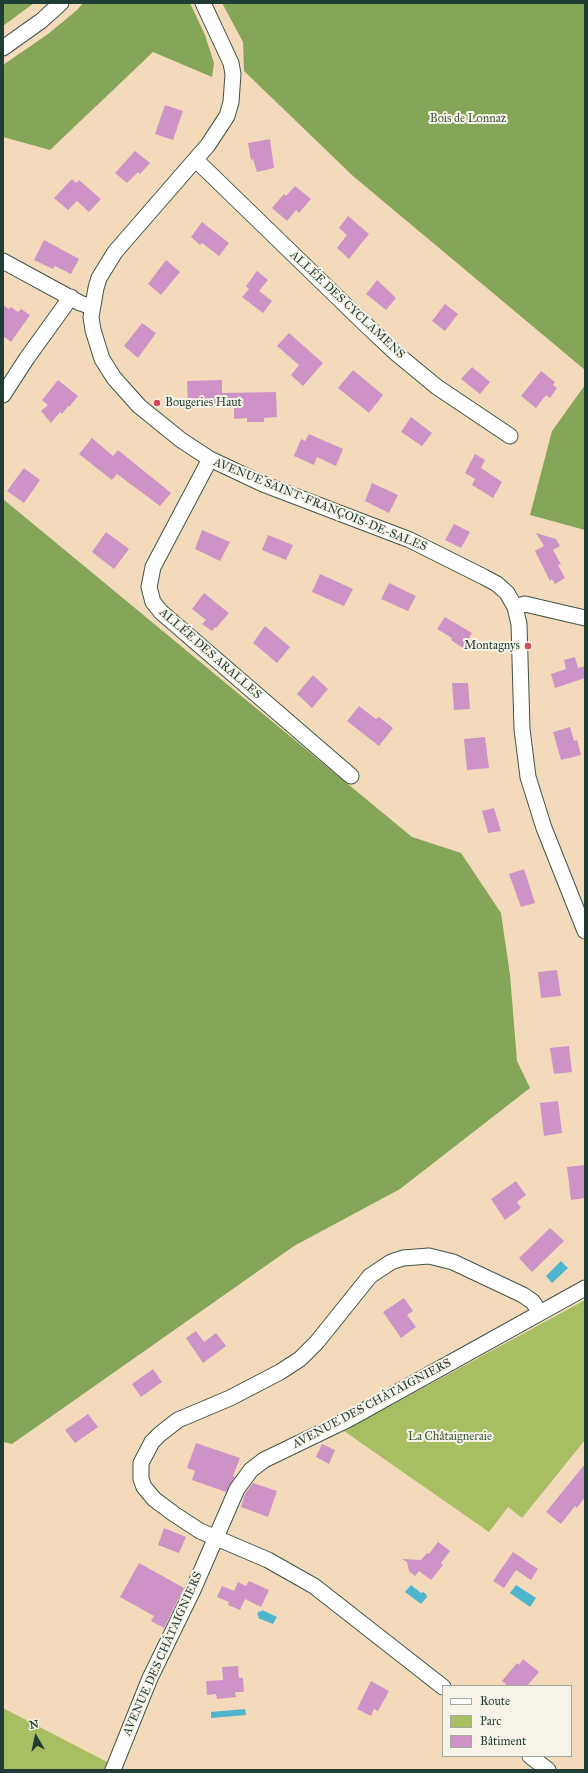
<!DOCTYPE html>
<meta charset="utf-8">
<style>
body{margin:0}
#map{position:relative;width:588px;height:1773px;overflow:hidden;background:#f3daba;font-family:"IM FELL Great Primer",serif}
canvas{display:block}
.frame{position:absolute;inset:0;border:4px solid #1f3d34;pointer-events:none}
.legend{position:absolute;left:442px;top:1685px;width:130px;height:72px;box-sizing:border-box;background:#f7f3e8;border:1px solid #a1aaa0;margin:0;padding:5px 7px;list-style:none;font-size:12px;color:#1f3d34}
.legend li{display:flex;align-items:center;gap:8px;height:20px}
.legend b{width:20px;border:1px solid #a1aaa0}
.north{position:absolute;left:16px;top:1717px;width:40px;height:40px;-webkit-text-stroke:3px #f7f3e8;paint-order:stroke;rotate:351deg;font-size:11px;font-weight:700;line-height:16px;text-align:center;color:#1f3d34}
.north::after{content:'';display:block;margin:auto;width:14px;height:18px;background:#1f3d34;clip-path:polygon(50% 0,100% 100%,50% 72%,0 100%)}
</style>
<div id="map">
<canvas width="588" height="1773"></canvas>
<div class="frame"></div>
<ul class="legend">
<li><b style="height:5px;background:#fff"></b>Route</li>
<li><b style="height:11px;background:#a7be63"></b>Parc</li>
<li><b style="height:11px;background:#ce93c6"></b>Bâtiment</li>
</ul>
<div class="north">N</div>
</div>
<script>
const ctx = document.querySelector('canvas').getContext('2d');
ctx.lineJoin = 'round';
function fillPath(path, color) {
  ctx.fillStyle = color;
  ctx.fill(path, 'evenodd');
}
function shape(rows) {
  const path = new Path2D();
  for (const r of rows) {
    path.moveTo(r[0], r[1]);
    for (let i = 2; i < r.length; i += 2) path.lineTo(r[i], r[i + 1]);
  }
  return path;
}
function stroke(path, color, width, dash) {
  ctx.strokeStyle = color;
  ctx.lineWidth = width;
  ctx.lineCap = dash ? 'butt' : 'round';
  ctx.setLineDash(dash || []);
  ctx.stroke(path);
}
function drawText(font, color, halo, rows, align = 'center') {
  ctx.font = font + ' "IM FELL Great Primer",serif';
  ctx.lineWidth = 4;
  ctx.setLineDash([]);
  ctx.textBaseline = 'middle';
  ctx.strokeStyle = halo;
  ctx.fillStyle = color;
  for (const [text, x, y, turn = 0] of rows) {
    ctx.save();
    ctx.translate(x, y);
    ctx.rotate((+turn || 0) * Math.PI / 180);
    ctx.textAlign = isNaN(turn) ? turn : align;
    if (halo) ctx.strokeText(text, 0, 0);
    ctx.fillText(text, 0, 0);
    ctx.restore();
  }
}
const green = shape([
 [585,1300,585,1440,522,1518,508,1507,489,1532,344,1431],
 [3,1708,109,1763,107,1770,3,1770]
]);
const forest = shape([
 [3,3,34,3,3,26],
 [83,3,190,3,205,35,214,63,212,77,153,52,50,150,3,137,3,65,48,34,77,10],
 [222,3,585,3,585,370,353,176,244,71,243,42],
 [585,385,585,530,530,515,552,431],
 [3,499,412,837,461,853,501,913,510,975,517,1061,530,1088,400,1189,294,1246,12,1444,3,1442]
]);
const water = shape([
 [561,1261,568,1268,552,1283,546,1276],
 [411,1585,421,1593,423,1592,426,1594,427,1597,421,1604,405,1592],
 [516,1585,536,1598,530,1607,510,1593],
 [262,1610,277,1617,273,1624,258,1618,259,1616,257,1615,259,1611,261,1612],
 [245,1709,246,1715,211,1718,211,1712]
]);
const building = shape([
 [165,105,183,111,173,140,155,134],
 [270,139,274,168,257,172,253,159,251,160,248,143],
 [135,151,150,163,140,174,138,172,127,183,115,173],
 [72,179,76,183,79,180,101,199,89,212,77,201,68,210,54,198],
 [295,186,311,199,299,213,296,210,287,221,272,208,284,194,286,196],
 [348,216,369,234,349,259,337,248,347,235,339,228],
 [202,222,229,243,219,256,202,243,200,245,191,237],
 [44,240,79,259,71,274,55,266,53,269,34,260],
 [166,260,180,272,161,295,148,284],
 [257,271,268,280,259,291,272,301,263,313,242,297,249,289,246,286],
 [377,280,396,298,386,310,366,294],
 [445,304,458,314,445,331,432,321],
 [3,305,9,309,11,307,18,312,21,309,30,315,11,342,3,336],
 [142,323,156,333,138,358,124,346],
 [289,333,323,363,303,386,291,375,299,365,277,346],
 [472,367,490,382,480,394,461,379],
 [353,370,383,395,369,413,338,388],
 [541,371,555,382,553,385,557,388,550,398,546,395,536,408,521,396],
 [58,380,78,396,69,407,68,406,62,414,60,412,51,423,41,411,48,405,42,400],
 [222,380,222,393,276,392,277,417,264,418,264,422,247,422,247,418,234,419,234,406,188,407,187,381],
 [411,417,432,433,422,446,401,432],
 [309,434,343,449,336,466,317,457,314,465,294,456,301,439,305,441],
 [92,438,113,456,118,450,171,493,160,506,117,474,112,480,79,454],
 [475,454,485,460,481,468,502,482,493,498,472,485,475,479,465,473],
 [24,468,40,480,24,503,7,491],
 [372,483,398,495,389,513,365,501],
 [454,524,470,532,461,548,445,540],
 [202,530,230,542,220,561,195,549],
 [106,532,129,549,114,569,92,552],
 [536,533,556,539,560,546,553,550,561,564,558,565,565,578,555,584,552,579,550,581,535,551,544,546],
 [268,535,293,545,286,560,262,550],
 [320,574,353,589,344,606,312,592],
 [389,583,416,596,408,611,381,599],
 [204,593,229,613,216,628,215,627,212,631,202,624,206,620,192,609],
 [445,617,472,633,463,648,451,640,452,638,437,629],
 [265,626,290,647,277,663,253,643],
 [575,657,578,668,585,666,585,678,555,688,551,674,566,669,564,660],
 [313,675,328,689,312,708,297,694],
 [452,683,468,683,470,709,454,710],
 [359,706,376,719,379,717,393,728,379,746,347,721],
 [570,727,574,741,577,740,581,755,561,760,553,732],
 [485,737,489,768,467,770,464,739],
 [494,808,501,831,488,833,482,811],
 [524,869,535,903,521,907,509,874],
 [557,970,561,996,541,998,538,972],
 [569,1046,572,1072,554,1074,550,1048],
 [558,1101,562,1133,544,1136,540,1103],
 [585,1165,585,1198,571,1200,567,1167],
 [516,1181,526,1195,517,1202,521,1208,505,1220,491,1199],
 [550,1228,564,1241,532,1272,519,1258],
 [404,1298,413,1311,407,1315,416,1327,401,1338,383,1312],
 [196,1331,204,1342,216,1333,226,1346,203,1363,186,1338],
 [153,1369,162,1382,141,1397,132,1384],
 [88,1414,98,1427,75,1443,65,1430],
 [196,1443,240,1458,233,1476,235,1477,226,1492,192,1480,195,1471,187,1468],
 [322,1444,335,1450,329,1464,316,1457],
 [585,1464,585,1497,577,1508,575,1506,561,1524,546,1512],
 [253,1483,277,1491,268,1517,241,1507,245,1494],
 [164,1528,186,1537,179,1553,158,1545],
 [438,1542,450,1551,441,1563,443,1565,431,1580,419,1571,415,1576,409,1571,407,1562,402,1559,421,1560,427,1553,429,1554],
 [513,1552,538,1569,531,1580,516,1570,504,1588,493,1581],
 [139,1563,184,1588,164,1628,151,1621,154,1616,120,1597],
 [249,1581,269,1590,261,1607,245,1599,240,1610,228,1605,229,1602,217,1597,222,1586,234,1591,238,1582,246,1586],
 [523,1659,539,1672,527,1686,508,1686,502,1681,517,1663,519,1665],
 [238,1666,239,1678,243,1678,244,1692,235,1692,236,1697,217,1699,216,1694,207,1695,206,1681,223,1680,222,1667],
 [371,1681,389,1691,378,1711,374,1709,371,1716,357,1709]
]);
const street = shape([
 [203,3,231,63,233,74,231,102,227,116,208,145,115,252,99,278,96,288,91,317,93,330,102,359,114,378,139,406,181,440,210,459,263,484,410,540,484,577,497,584,507,593,515,607,519,624,522,729,528,777,544,828,585,931],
 [3,48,41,21,61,3],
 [196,160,365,324,397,354,437,387,510,436],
 [3,261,80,303,92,307],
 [3,395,27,358,71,297],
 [210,459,153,567,149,587,153,602,161,612,351,776],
 [515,607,525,604,585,618],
 [443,1687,314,1586,268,1560,200,1531,174,1514,154,1499,144,1487,141,1479,141,1463,152,1442,160,1434,178,1420,230,1398,280,1372,300,1359,317,1342,370,1276,391,1262,403,1258,429,1256,453,1262,523,1295,533,1302,540,1313],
 [530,1756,548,1770],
 [113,1770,150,1678,193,1590,237,1489,251,1470,264,1460,349,1419,585,1288]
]);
const markers = [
 [157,403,4,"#d1495b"],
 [528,646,4,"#d1495b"]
];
const parkNames = [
 ["Bois de Lonnaz",468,119],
 ["La Châtaigneraie",450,1437]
];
const streetNames = [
 ["ALLÉE DES CYCLAMENS",347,305,43],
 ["AVENUE SAINT-FRANÇOIS-DE-SALES",320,505,22],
 ["ALLÉE DES ARALLES",210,654,41],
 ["AVENUE DES CHÂTAIGNIERS",372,1404,-28],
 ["AVENUE DES CHÂTAIGNIERS",163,1654,-66]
];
const poiNames = [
 ["Bougeries Haut",165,403],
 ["Montagnys",520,646,"right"]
];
fillPath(green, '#a7be63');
fillPath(forest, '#85a559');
fillPath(water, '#4fb4ce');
fillPath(building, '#ce93c6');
stroke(street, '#3f5548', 17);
stroke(street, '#fff', 15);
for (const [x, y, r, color] of markers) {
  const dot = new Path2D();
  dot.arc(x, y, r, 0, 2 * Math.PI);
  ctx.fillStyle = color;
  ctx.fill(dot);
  stroke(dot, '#f7f3e8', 1.5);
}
drawText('12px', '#415d40', '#f7f3e8', parkNames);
drawText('12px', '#1f3d34', '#f7f3e8', streetNames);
drawText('12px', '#1f3d34', '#f7f3e8', poiNames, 'left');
</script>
